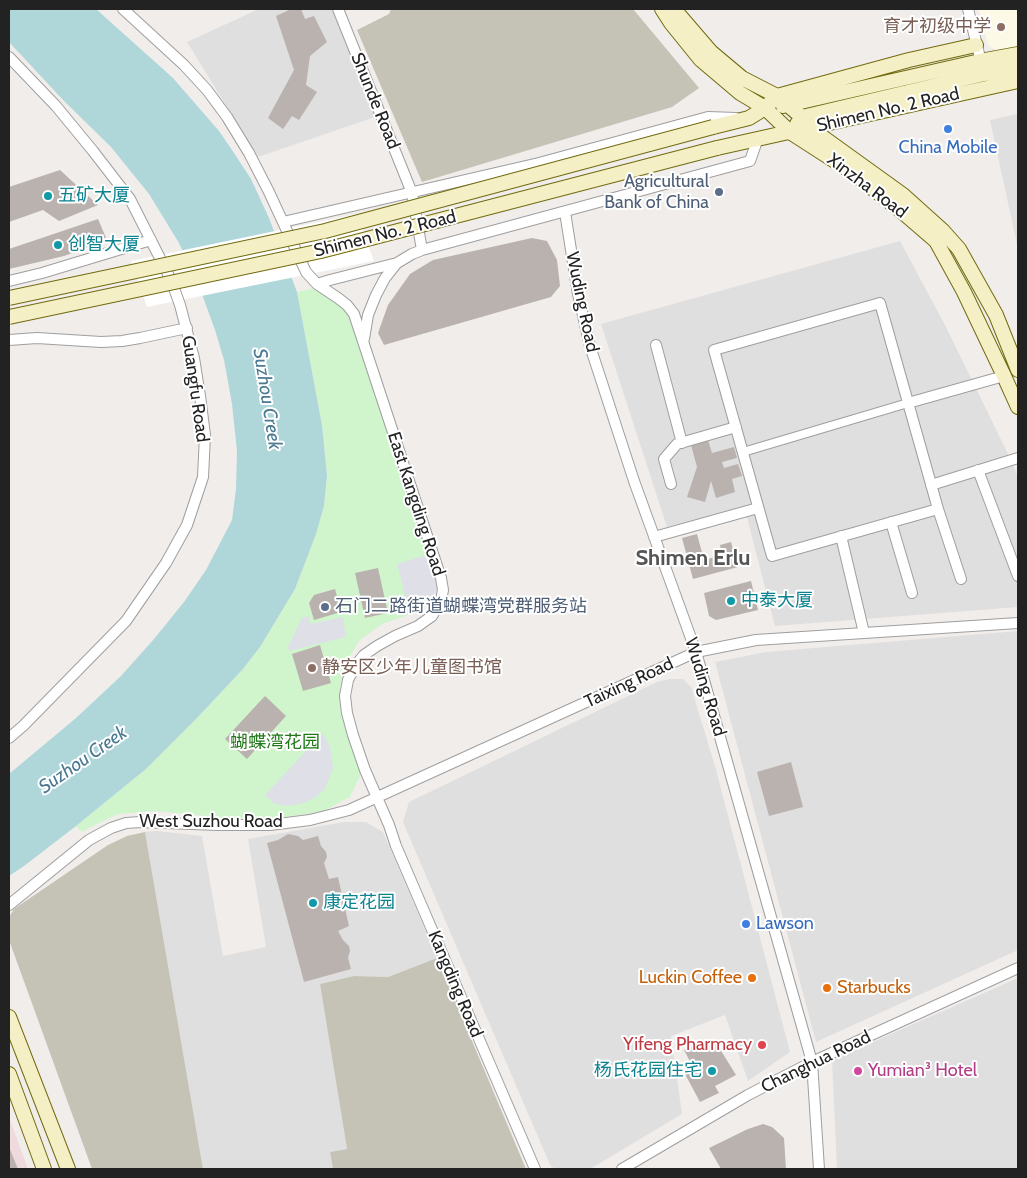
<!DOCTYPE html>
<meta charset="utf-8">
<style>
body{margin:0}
#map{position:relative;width:1027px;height:1178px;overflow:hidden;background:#f1edea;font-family:Cabin,sans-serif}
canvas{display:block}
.frame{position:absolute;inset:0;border:10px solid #222;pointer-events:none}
</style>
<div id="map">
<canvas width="1027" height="1178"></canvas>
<div class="frame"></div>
</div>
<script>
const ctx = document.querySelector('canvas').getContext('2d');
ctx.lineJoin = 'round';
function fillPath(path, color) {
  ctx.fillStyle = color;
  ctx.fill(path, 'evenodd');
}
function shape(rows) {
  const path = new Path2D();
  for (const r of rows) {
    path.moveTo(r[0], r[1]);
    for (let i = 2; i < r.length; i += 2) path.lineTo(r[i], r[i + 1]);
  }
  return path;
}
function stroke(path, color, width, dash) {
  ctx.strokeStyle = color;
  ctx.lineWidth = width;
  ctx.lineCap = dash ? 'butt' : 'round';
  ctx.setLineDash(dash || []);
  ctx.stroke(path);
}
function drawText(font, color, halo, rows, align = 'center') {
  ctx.font = font + ' Cabin,"Noto Sans SC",sans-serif';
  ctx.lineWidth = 4;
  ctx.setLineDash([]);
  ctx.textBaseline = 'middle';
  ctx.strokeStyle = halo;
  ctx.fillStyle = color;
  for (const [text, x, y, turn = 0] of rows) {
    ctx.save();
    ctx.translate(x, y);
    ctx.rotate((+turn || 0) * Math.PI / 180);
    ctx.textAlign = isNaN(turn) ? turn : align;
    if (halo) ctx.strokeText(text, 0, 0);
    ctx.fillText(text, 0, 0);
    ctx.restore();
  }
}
const residential = shape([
 [259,9,338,9,381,115,258,157,187,42],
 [1018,114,1018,249,990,120],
 [900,241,945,325,1011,460,1018,477,1018,607,775,626,744,506,667,527,601,324],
 [1018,631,1018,950,816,1042,715,662,766,652],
 [670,679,683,679,691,687,715,766,790,1052,748,1081,725,1015,671,1036,682,1114,590,1169,558,1169,551,1167,403,822,409,802,657,682],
 [344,822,366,822,383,832,437,958,388,977,354,976,320,984,347,1149,330,1152,333,1169,203,1169,145,832,157,831,202,836,223,956,266,947,248,839],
 [1018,978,1018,1169,837,1169,832,1060]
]);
const commercial = shape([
 [9,1117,28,1169,9,1169]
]);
const education = shape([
 [979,9,1018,9,1018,48,999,52,988,45]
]);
const construction = shape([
 [391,9,633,9,699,88,672,107,422,182,357,30,389,14],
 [145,832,203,1169,92,1169,9,940,9,917,14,909,108,845,127,836],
 [437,958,526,1169,333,1169,330,1152,347,1149,320,984,354,976,388,977]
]);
const park = shape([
 [311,289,317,290,335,300,350,315,428,549,437,589,430,601,420,611,382,624,360,640,347,661,340,689,340,702,360,765,360,776,350,797,322,812,275,818,227,818,155,811,119,814,101,822,82,832,76,826,146,769,197,718,243,669,260,647,295,589,316,533,324,506,327,475,322,425,297,292]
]);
const plaza = shape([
 [430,554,437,589,430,601,420,611,410,614,397,564],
 [309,616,311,624,343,617,346,637,289,651,288,647,302,618],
 [323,733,330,747,333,768,325,789,316,797,304,803,287,806,273,803,265,795]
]);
const water = shape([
 [9,9,96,9,173,78,219,131,232,150,251,179,269,218,297,292,322,425,327,475,324,506,316,534,295,589,260,647,243,669,197,718,146,769,76,826,24,866,9,876,9,774,76,718,121,676,154,639,184,602,206,570,232,520,236,489,237,451,232,404,224,360,215,330,203,297,179,243,149,194,111,147,64,101,9,42]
]);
const pier = shape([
 [357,214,374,261,147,307,131,261]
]);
const building = shape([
 [291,9,301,9,305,19,314,16,327,42,310,56,306,85,317,92,299,120,292,116,283,129,268,118,294,70,276,16],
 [60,170,98,205,59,221,43,210,9,222,9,187],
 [98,219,107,240,64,256,9,269,9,249],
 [532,238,547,241,557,260,560,286,551,297,384,345,378,333,388,305,410,274,433,260],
 [708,440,712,453,734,447,737,458,722,462,724,468,738,464,742,476,732,479,735,492,716,498,711,481,705,502,687,497,697,467,691,445],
 [697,534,704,560,722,555,720,545,731,542,738,567,693,579,682,538],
 [378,568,388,613,365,618,355,573],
 [751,581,758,610,716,620,709,616,704,593],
 [335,589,341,612,314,620,309,603,314,595],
 [320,645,331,683,303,691,292,654],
 [265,696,286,716,247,759,225,739],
 [791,762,803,807,769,816,757,772],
 [288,834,298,836,303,840,318,836,321,846,326,852,327,857,324,863,329,879,338,877,349,926,338,931,343,940,349,946,350,951,348,958,351,969,304,982,267,843,278,840],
 [701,1040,706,1046,715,1041,736,1075,715,1086,719,1093,700,1102,685,1074,694,1069,684,1050],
 [763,1124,772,1127,784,1138,786,1169,721,1169,709,1148,748,1129],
 [9,1147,18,1169,9,1169]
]);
const pedestrian = shape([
 [743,452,908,403]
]);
const minor = shape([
 [123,9,184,65,207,90,227,117,249,153,269,192,306,272,317,284,338,298,347,305,354,314,441,578,443,590,441,600,432,616,418,626,395,636,377,646,364,655,355,666,348,680,345,696,347,713,353,735,365,770,389,825,396,846,535,1169],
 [338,9,412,193,422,250],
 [968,9,982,66],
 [9,57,56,106,93,151,130,199,171,280,180,305,194,358,200,396,205,435,203,477,187,525,166,563,126,621,23,726,9,738],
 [565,212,578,294,590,346,634,481,696,652,812,1062,819,1169],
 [283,222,539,163,708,117,736,118],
 [9,281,42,273,151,240],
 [317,284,330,280,397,263,412,254,422,250,750,161,758,138],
 [880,303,938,509,772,556,714,350,880,303],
 [364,339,368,315,376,295,385,278,397,263],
 [9,340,37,338,101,342,122,341,140,338,187,328],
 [656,345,682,443],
 [908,403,1004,376],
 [978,470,1018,576],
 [671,484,664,459,677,444,736,427],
 [931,485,1018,458],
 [938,509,961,579],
 [891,522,912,593],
 [841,536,864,633],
 [654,537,758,508],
 [9,905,89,840,111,828,126,823,140,822,218,825,270,825,310,820,349,810,696,652,756,640,1018,623],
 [622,1169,748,1095,812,1062,1018,968]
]);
const secondary = shape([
 [662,9,671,23,701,60,740,93,765,108,790,132,849,170,900,210,936,241,964,292,1004,376,1018,407],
 [674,9,711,52,742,78,777,96,802,117,810,128,903,195,943,231,959,249,996,315,1018,370],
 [783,106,980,61,1018,54],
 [797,124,802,117,984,74,1018,68],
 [713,127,749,118,765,108,777,96,909,60,976,45],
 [717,148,1018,81],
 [9,1017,68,1169],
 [9,1074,44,1169]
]);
const secondaryBridge = shape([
 [9,298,325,231,713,127],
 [9,317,321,251,717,148]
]);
const markers = [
 [1001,27,5,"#8d6e63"],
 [948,129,5,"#3f7fe0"],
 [719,192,5,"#5c6f8a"],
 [48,196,5,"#0f9aa8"],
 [58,245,5,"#0f9aa8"],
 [731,601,5,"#0f9aa8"],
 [325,607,5,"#5c6f8a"],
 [312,668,5,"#8d6e63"],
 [313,903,5,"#0f9aa8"],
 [746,924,5,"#3f7fe0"],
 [752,978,5,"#e8710a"],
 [827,988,5,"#e8710a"],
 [762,1045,5,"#e0444e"],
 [712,1071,5,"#0f9aa8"],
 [858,1071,5,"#d1479c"]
];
const educationNames = [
 ["育才初级中学",991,27],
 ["静安区少年儿童图书馆",322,668,"left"]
];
const streetNames = [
 ["Shunde Road",375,101,68],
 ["Shimen No. 2 Road",888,110,-13],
 ["Xinzha Road",867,186,37],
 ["Shimen No. 2 Road",385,234,-14],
 ["Wuding Road",582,302,78],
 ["Guangfu Road",195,389,82],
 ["East Kangding Road",416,504,72],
 ["Taixing Road",629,683,-25],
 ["Wuding Road",705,687,73],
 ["West Suzhou Road",211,822],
 ["Kangding Road",455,984,67],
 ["Changhua Road",816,1062,-26]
];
const shopNames = [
 ["China Mobile",948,148],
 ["Lawson",756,924,"left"]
];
const serviceNames = [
 ["Agricultural",709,182],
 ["Bank of China",709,203],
 ["石门二路街道蝴蝶湾党群服务站",335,607,"left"]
];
const cultureNames = [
 ["五矿大厦",58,196],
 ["创智大厦",68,245],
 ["中泰大厦",741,601],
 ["康定花园",323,903],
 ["杨氏花园住宅",702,1071,"right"]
];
const parkNames = [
 ["蝴蝶湾花园",275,743]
];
const foodNames = [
 ["Luckin Coffee",742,978],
 ["Starbucks",837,988,"left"]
];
const healthNames = [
 ["Yifeng Pharmacy",752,1045]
];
const hotelNames = [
 ["Yumian³ Hotel",868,1071]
];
const waterNames = [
 ["Suzhou Creek",267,399,81],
 ["Suzhou Creek",83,760,-35]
];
const districtNames = [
 ["Shimen Erlu",693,559]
];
fillPath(residential, '#e0dfdf');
fillPath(commercial, '#efdbde');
fillPath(education, '#fcf9e7');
fillPath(construction, '#c5c2b6');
fillPath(park, '#d0f5cd');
fillPath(plaza, '#dedfe7');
fillPath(water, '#afd7da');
fillPath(pier, '#fff');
fillPath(building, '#bab2af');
stroke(pedestrian, '#9f9f9f', 10);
stroke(minor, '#9f9f9f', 12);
stroke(secondary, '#716b11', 16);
stroke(pedestrian, '#fff', 8);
stroke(minor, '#fff', 10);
stroke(secondary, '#f4efc5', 14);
stroke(secondaryBridge, '#716b11', 16, []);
stroke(secondaryBridge, '#f4efc5', 14);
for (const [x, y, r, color] of markers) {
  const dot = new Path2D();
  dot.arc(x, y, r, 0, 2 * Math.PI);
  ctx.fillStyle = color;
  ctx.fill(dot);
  stroke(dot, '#fff', 2);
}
drawText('18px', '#785e54', '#fff', educationNames, 'right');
drawText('18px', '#222', '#fff', streetNames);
drawText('18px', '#366cbe', '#fff', shopNames);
drawText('18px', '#4e5e75', '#fff', serviceNames, 'right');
drawText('18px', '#0d838f', '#fff', cultureNames, 'left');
drawText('18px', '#207818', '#fff', parkNames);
drawText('18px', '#c56008', '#fff', foodNames, 'right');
drawText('18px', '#be3a42', '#fff', healthNames, 'right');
drawText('18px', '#b23c85', '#fff', hotelNames, 'left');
drawText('italic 19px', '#4c7a92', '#fff', waterNames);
drawText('bold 22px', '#555', '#fff', districtNames);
</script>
